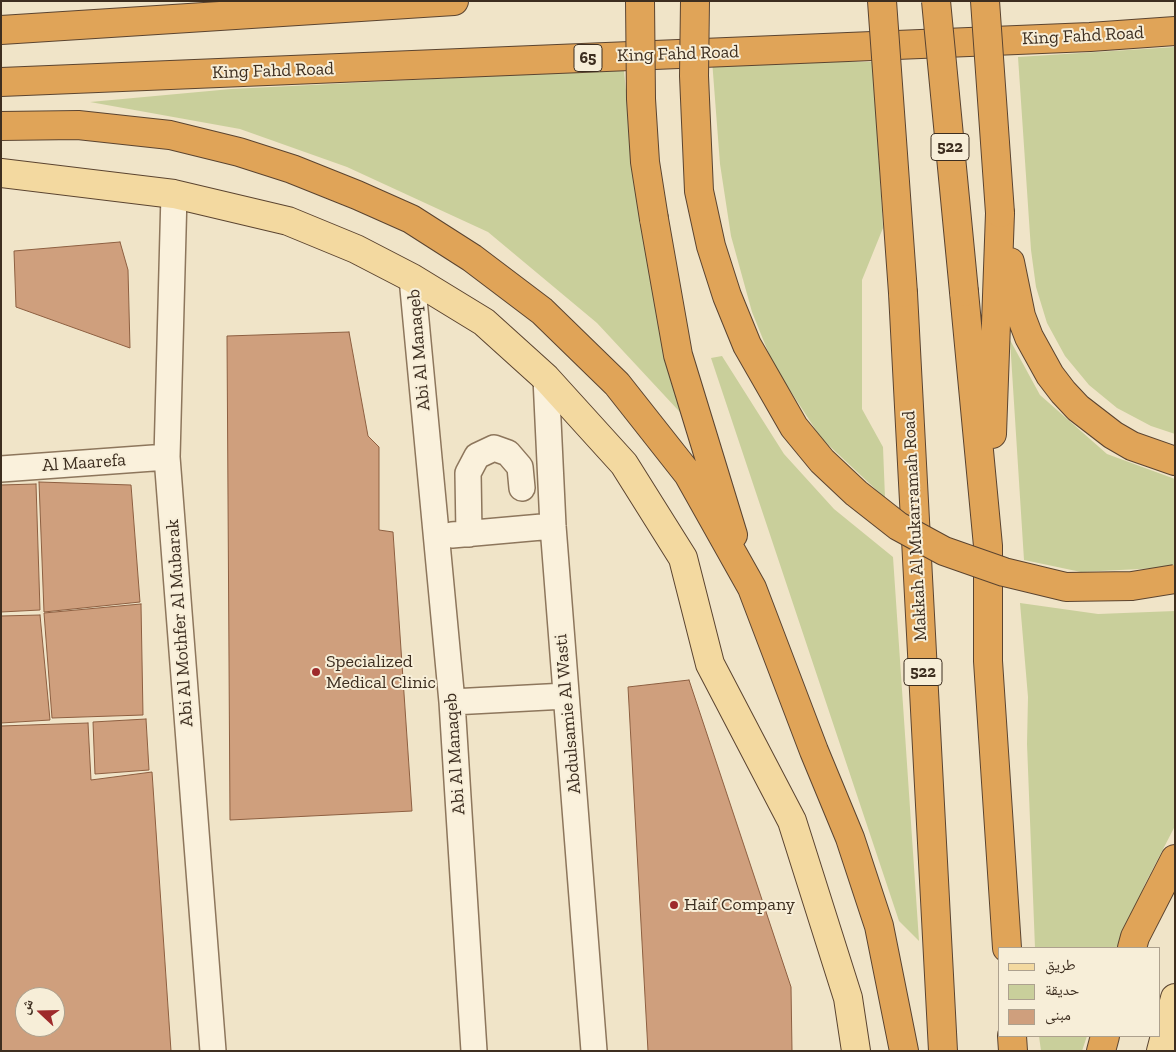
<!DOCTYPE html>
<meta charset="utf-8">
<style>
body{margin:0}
#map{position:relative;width:1176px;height:1052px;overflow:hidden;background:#f0e4c8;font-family:"Zilla Slab","Noto Naskh Arabic",serif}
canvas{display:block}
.frame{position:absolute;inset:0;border:2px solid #3d2e20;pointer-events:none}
.legend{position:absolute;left:998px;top:947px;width:162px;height:90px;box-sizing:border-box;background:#f7eed8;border:1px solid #ada18e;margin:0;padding:6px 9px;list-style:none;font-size:15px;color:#3d2e20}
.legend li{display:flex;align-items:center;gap:10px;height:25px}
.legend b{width:25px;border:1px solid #ada18e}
.north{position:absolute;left:15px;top:987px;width:50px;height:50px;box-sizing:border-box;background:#f7eed8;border:1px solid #ada18e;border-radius:50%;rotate:291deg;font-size:14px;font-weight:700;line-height:20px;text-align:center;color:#3d2e20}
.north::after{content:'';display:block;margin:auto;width:18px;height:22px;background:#9e2a2b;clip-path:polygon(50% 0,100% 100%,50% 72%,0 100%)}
</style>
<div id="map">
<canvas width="1176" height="1052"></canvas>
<div class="frame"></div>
<ul class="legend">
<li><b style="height:6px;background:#f3d9a0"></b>طريق</li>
<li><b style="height:14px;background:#c9cf9b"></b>حديقة</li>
<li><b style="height:14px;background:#cf9f7d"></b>مبنى</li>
</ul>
<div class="north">ش</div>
</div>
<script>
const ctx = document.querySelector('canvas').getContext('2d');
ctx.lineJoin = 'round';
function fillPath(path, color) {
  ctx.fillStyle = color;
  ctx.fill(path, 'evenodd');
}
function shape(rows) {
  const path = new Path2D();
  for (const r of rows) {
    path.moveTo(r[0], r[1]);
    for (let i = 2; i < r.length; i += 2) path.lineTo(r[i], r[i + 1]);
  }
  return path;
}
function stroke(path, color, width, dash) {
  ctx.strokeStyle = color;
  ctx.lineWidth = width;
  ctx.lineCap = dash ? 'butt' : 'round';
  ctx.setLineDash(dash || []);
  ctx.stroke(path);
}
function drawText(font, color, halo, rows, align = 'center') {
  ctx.font = font + ' "Zilla Slab",serif';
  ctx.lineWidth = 4;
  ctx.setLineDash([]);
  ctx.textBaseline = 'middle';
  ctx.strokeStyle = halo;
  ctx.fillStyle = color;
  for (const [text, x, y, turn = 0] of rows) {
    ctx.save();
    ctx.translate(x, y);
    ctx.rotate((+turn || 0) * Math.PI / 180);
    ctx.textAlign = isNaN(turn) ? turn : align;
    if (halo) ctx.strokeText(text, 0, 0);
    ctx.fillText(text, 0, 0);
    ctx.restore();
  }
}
const green = shape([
 [1175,47,1175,434,1151,426,1117,408,1089,385,1065,356,1047,323,1036,287,1031,250,1018,57],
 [712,60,873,62,883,228,862,280,862,409,883,447,885,498,821,438,773,364,752,312,731,236,720,164],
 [623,62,632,148,691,424,597,323,488,232,347,167,240,129,90,102,231,89,473,77],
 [1010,340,1040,395,1107,454,1175,479,1175,565,1159,568,1081,572,1024,560],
 [722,356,784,454,834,509,893,557,919,941,899,921,711,358],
 [1020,603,1098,614,1175,611,1175,826,1145,884,1119,948,1035,948,1027,744,1028,697],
 [1039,1036,1087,1036,1082,1051,1041,1051]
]);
const building = shape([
 [120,242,128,270,130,348,16,307,14,251,120,242],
 [349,332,368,436,379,447,379,530,393,532,412,811,230,820,227,336,349,332],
 [39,482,131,485,140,602,44,612,39,482],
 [36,484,40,610,1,612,1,485,36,484],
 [141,604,143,715,52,718,44,613,141,604],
 [40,615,50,720,1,723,1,616,40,615],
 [689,680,791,987,792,1051,648,1051,628,687,689,680],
 [146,719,149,770,95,774,93,722,146,719],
 [88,723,91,780,152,772,171,1051,1,1051,1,726,88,723],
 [25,997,55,997,55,1027,25,1027,25,997]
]);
const minor = shape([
 [174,194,167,457,213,1051],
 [412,278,452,702,474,1051],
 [546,378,553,526,594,1051],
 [1,469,167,457],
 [469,534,468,473,477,456,494,448,508,453,520,467,522,488],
 [452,535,553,526],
 [452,702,566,696]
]);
const major = shape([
 [1,173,174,194,288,221,356,249,412,278,484,322,546,378,624,464,683,558,710,664,792,821,848,998,856,1051],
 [1161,1051,1175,998]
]);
const highway = shape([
 [1,30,454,1],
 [1,82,1090,37,1175,31],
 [1,126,78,125,170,135,239,152,292,169,357,195,411,219,472,258,542,311,617,384,688,474,752,588,814,751,850,838,879,926,904,1051],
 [654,219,678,355,733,535],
 [1010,262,1021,316,1029,337,1050,375,1063,392,1078,408,1113,435,1132,446,1175,461],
 [964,292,988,546,988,661,1007,948],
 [903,293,943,1051],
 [992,434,1000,213],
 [1132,948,1135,937,1175,859],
 [1012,1036,1013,1051],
 [1101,1051,1105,1036]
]);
const highwayBridge = shape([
 [640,1,641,99,645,162,654,219],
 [695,1,694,76,699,191,711,246,727,296,747,345,794,427,822,461,856,493,898,526,944,551,1004,572,1066,587,1132,586,1175,579],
 [882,1,903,293],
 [936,1,964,292],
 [985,1,1000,213]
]);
const markers = [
 [316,672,5,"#9e2a2b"],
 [674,905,5,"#9e2a2b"]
];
const shields = [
 [588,58,28],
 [950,147,38],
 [923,672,38]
];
const shieldNames = [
 ["65",588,58],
 ["522",950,147],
 ["522",923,672]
];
const streetNames = [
 ["King Fahd Road",1083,36,-3],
 ["King Fahd Road",678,54,-2],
 ["King Fahd Road",273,71,-2],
 ["Abi Al Manaqeb",419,350,-95],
 ["Al Maarefa",84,463,-4],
 ["Makkah Al Mukarramah Road",915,526,-93],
 ["Abi Al Mothfer Al Mubarak",180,623,-94],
 ["Abdulsamie Al Wasti",568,714,-95],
 ["Abi Al Manaqeb",455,754,-94]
];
const poiNames = [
 ["Specialized",326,662],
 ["Medical Clinic",326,683],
 ["Haif Company",684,905]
];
fillPath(green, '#c9cf9b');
fillPath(building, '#cf9f7d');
stroke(building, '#8d5f41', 1);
stroke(minor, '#8d765c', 28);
stroke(major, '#5b4430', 30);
stroke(highway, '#5b4430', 30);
stroke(minor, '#faf1dc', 25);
stroke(major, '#f3d9a0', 28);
stroke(highway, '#e0a458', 28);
stroke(highwayBridge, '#5b4430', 30, []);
stroke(highwayBridge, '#e0a458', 28);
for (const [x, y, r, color] of markers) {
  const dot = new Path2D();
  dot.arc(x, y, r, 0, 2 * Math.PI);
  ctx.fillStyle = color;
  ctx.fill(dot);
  stroke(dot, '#f7eed8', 2);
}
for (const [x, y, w] of shields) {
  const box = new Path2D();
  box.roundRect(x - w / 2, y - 13.5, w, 27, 4);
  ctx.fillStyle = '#f7eed8';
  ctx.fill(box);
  stroke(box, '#3d2e20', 1);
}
drawText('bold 16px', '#3d2e20', null, shieldNames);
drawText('18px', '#3d2e20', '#f7eed8', streetNames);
drawText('18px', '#3d2e20', '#f7eed8', poiNames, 'left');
</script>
